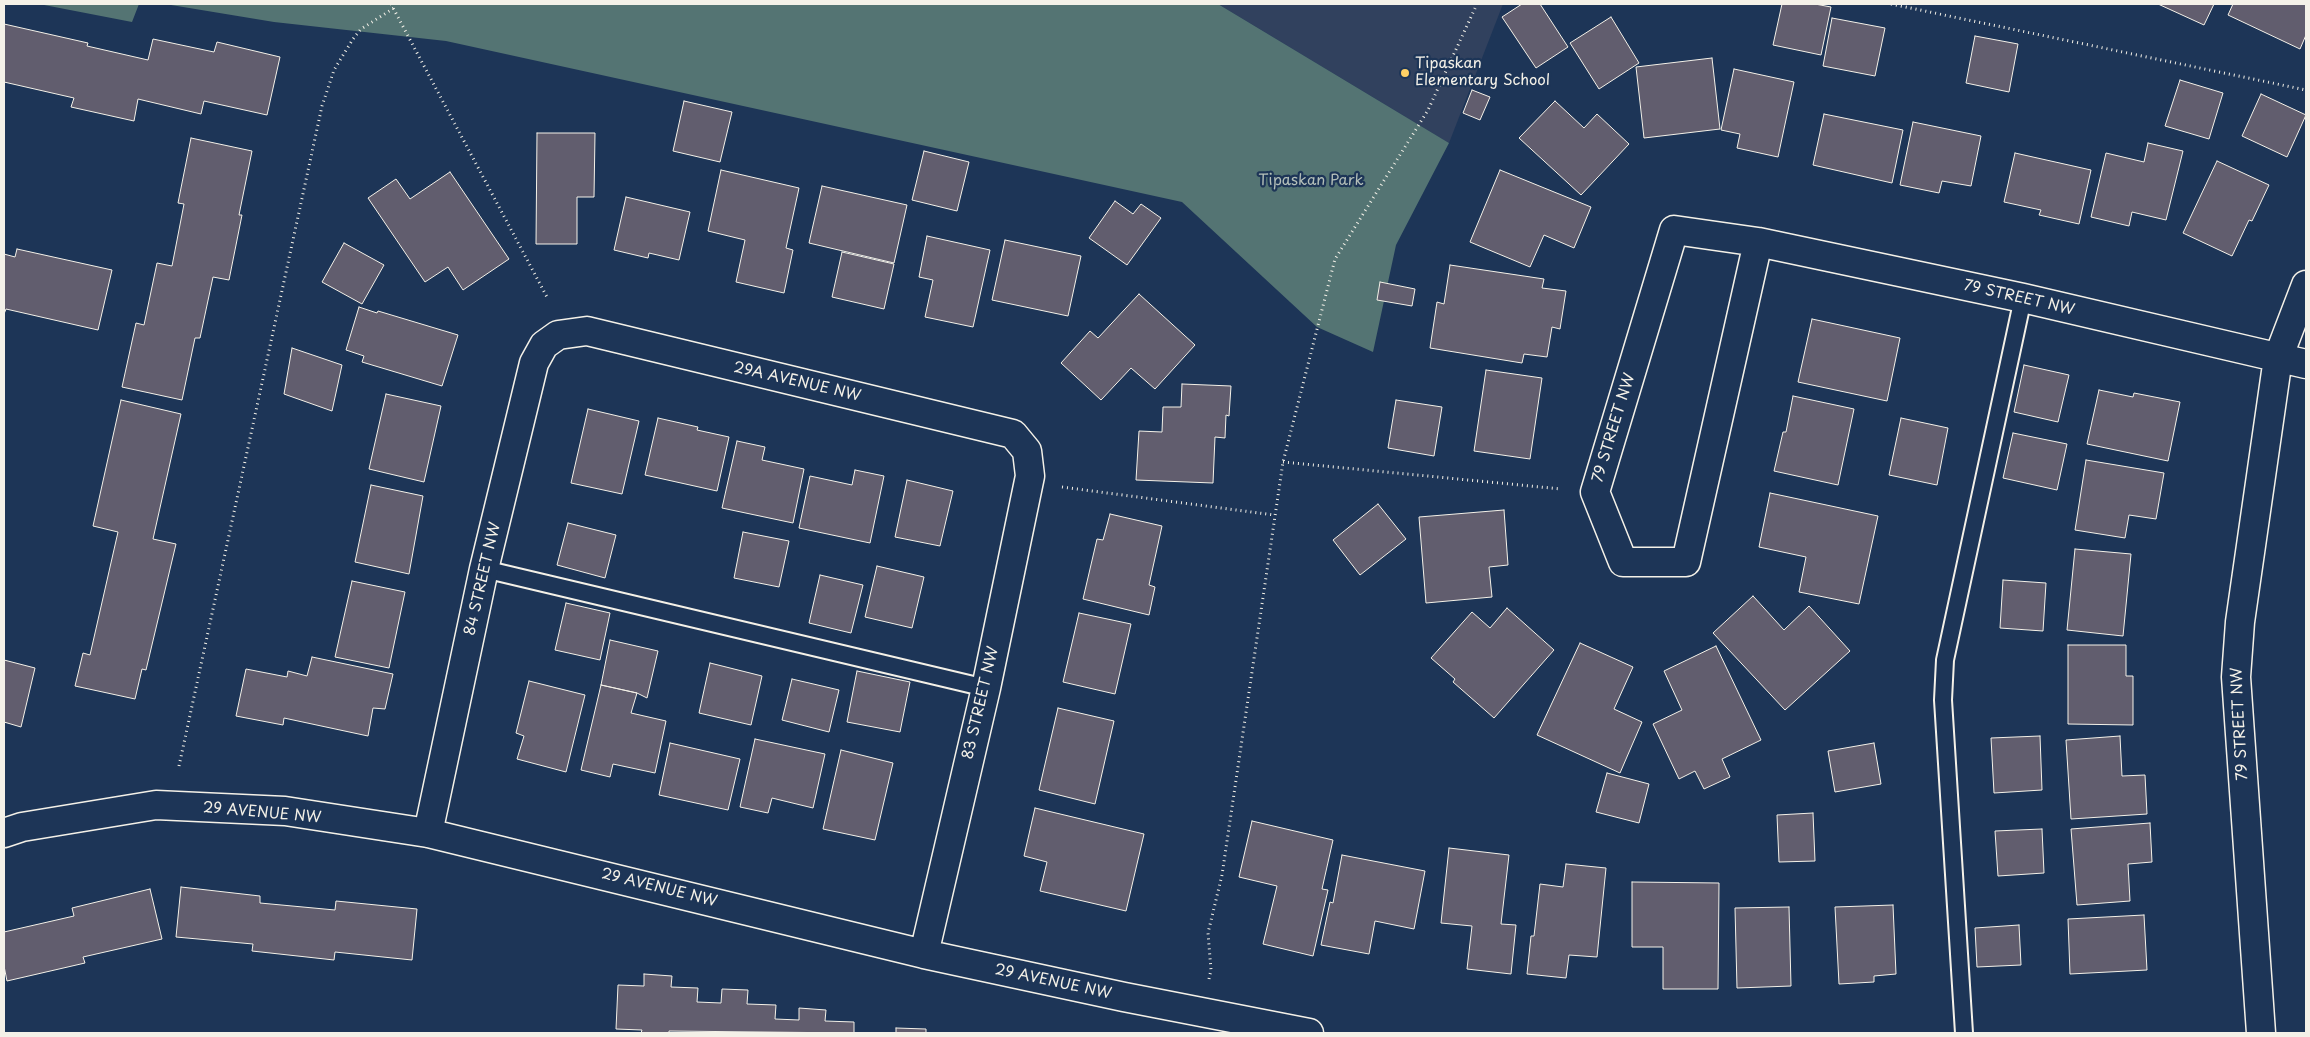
<!DOCTYPE html>
<style>
body{margin:0}
#map{position:relative;width:2310px;height:1037px;overflow:hidden;background:#1d3557;font-family:"Playpen Sans",sans-serif}
canvas{display:block}
.frame{position:absolute;inset:0;border:5px solid #f4f1e8;pointer-events:none}
</style>
<div id="map">
<canvas width="2310" height="1037"></canvas>
<div class="frame"></div>
</div>
<script>
const ctx = document.querySelector('canvas').getContext('2d');
ctx.lineJoin = 'round';
function fillPath(path, color) {
  ctx.fillStyle = color;
  ctx.fill(path, 'evenodd');
}
function shape(rows) {
  const path = new Path2D();
  for (const r of rows) {
    path.moveTo(r[0], r[1]);
    for (let i = 2; i < r.length; i += 2) path.lineTo(r[i], r[i + 1]);
  }
  return path;
}
function stroke(path, color, width, dash) {
  ctx.strokeStyle = color;
  ctx.lineWidth = width;
  ctx.lineCap = dash ? 'butt' : 'round';
  ctx.setLineDash(dash || []);
  ctx.stroke(path);
}
function drawText(font, color, halo, rows, align = 'center') {
  ctx.font = font + ' "Playpen Sans",sans-serif';
  ctx.lineWidth = 4.5;
  ctx.setLineDash([]);
  ctx.textBaseline = 'middle';
  ctx.strokeStyle = halo;
  ctx.fillStyle = color;
  for (const [text, x, y, turn = 0] of rows) {
    ctx.save();
    ctx.translate(x, y);
    ctx.rotate((+turn || 0) * Math.PI / 180);
    ctx.textAlign = isNaN(turn) ? turn : align;
    if (halo) ctx.strokeText(text, 0, 0);
    ctx.fillText(text, 0, 0);
    ctx.restore();
  }
}
const built = shape([
 [1218,4,1503,4,1449,143]
]);
const green = shape([
 [39,4,139,4,132,22],
 [165,4,1218,4,1449,143,1396,245,1373,352,1317,327,1182,202,446,41,274,22]
]);
const building = shape([
 [1522,4,1540,4,1568,47,1536,68,1502,17,1522,4],
 [1782,4,1815,4,1831,7,1821,55,1773,45,1782,4],
 [2158,4,2214,4,2204,25,2158,4],
 [2233,4,2306,4,2306,35,2300,49,2228,15,2233,4],
 [1611,17,1639,63,1599,89,1570,43,1611,17],
 [1832,18,1885,28,1875,76,1823,66,1832,18],
 [4,24,88,43,87,46,148,60,153,39,214,52,217,42,280,57,267,115,204,101,201,114,138,99,134,121,71,107,74,98,4,82,4,24],
 [1975,36,2018,44,2009,92,1966,83,1975,36],
 [1712,58,1720,129,1644,138,1636,67,1712,58],
 [1734,69,1794,82,1778,157,1737,148,1740,134,1721,130,1734,69],
 [2180,80,2223,93,2209,139,2165,126,2180,80],
 [1472,90,1490,97,1480,120,1463,113,1472,90],
 [2261,94,2306,115,2287,157,2242,136,2261,94],
 [684,101,732,112,720,162,673,151,684,101],
 [1555,101,1584,128,1597,114,1629,144,1581,195,1519,138,1555,101],
 [1824,114,1903,130,1892,183,1813,165,1824,114],
 [1913,122,1981,136,1971,186,1942,181,1939,193,1900,185,1913,122],
 [537,133,595,133,594,197,577,197,577,244,536,244,537,133],
 [191,138,252,151,239,215,242,215,229,280,213,277,200,338,195,338,182,400,122,387,136,323,144,325,157,263,172,266,184,204,178,203,191,138],
 [2148,143,2183,151,2166,220,2132,212,2129,226,2091,217,2106,153,2144,162,2148,143],
 [924,151,969,162,957,211,912,200,924,151],
 [2015,153,2091,170,2079,224,2039,215,2041,210,2004,202,2015,153],
 [2217,161,2269,185,2252,221,2249,220,2232,256,2183,233,2217,161],
 [721,170,799,188,786,248,793,250,784,293,736,282,745,240,708,231,721,170],
 [1500,170,1591,207,1574,248,1544,235,1530,267,1470,242,1500,170],
 [450,172,509,259,463,290,448,267,425,282,368,198,396,179,410,199,450,172],
 [822,186,907,205,894,263,809,243,822,186],
 [626,197,690,212,679,260,649,253,648,258,614,250,626,197],
 [1115,201,1133,214,1141,204,1161,218,1127,265,1089,238,1115,201],
 [927,236,990,250,973,327,925,317,933,280,919,277,927,236],
 [1005,240,1081,256,1068,316,992,300,1005,240],
 [344,243,384,265,362,304,322,282,344,243],
 [17,249,112,270,98,330,6,309,4,314,4,254,15,257,17,249],
 [842,252,894,264,884,309,832,297,842,252],
 [1450,265,1544,279,1542,288,1566,291,1560,329,1552,327,1547,357,1524,354,1522,363,1430,348,1437,302,1444,304,1450,265],
 [1380,282,1415,289,1412,306,1377,300,1380,282],
 [1139,294,1195,345,1155,389,1131,368,1101,400,1061,363,1090,331,1098,338,1139,294],
 [359,307,377,313,378,311,458,335,442,386,362,362,364,356,346,350,359,307],
 [1812,319,1900,338,1887,401,1798,382,1812,319],
 [292,348,342,365,332,411,284,394,292,348],
 [2024,365,2069,375,2058,422,2014,412,2024,365],
 [1486,370,1542,378,1530,459,1474,451,1486,370],
 [1182,384,1231,386,1229,416,1226,415,1225,438,1215,437,1213,483,1136,480,1139,431,1162,432,1163,407,1181,407,1182,384],
 [2099,390,2133,397,2134,393,2180,402,2168,461,2087,444,2099,390],
 [386,394,441,406,424,482,369,469,386,394],
 [1793,396,1854,409,1838,485,1774,471,1783,432,1786,432,1793,396],
 [121,400,181,414,153,539,176,544,146,670,142,669,135,699,75,686,83,653,90,655,118,532,93,526,121,400],
 [1396,400,1442,407,1434,456,1388,448,1396,400],
 [588,409,639,421,622,494,571,483,588,409],
 [658,418,698,427,697,430,729,437,717,491,645,475,658,418],
 [1901,418,1948,428,1937,485,1889,475,1901,418],
 [2013,433,2067,444,2057,490,2003,478,2013,433],
 [737,441,765,447,762,460,804,469,793,523,722,508,737,441],
 [2086,460,2164,473,2156,519,2129,515,2125,538,2075,530,2086,460],
 [855,470,884,476,870,543,799,528,810,476,852,485,855,470],
 [907,480,953,491,940,546,895,537,907,480],
 [371,485,423,496,409,574,355,562,371,485],
 [1770,493,1878,516,1859,604,1799,592,1806,557,1759,547,1770,493],
 [1378,504,1406,539,1360,575,1333,540,1378,504],
 [1504,510,1508,565,1489,567,1492,597,1426,603,1419,517,1504,510],
 [1110,514,1162,526,1149,585,1155,587,1149,615,1083,599,1097,539,1103,540,1110,514],
 [568,523,616,535,605,578,557,565,568,523],
 [743,532,789,541,779,587,734,578,743,532],
 [2075,549,2131,554,2123,636,2067,630,2075,549],
 [877,566,924,577,912,628,865,617,877,566],
 [820,575,863,585,851,633,809,623,820,575],
 [2003,580,2046,583,2043,631,2000,628,2003,580],
 [352,581,405,592,389,668,335,657,352,581],
 [1753,596,1784,630,1809,606,1850,651,1785,710,1713,633,1753,596],
 [566,603,610,613,600,660,555,650,566,603],
 [1507,608,1554,650,1494,718,1453,682,1455,679,1431,658,1472,612,1490,628,1507,608],
 [1079,613,1131,624,1115,694,1063,682,1079,613],
 [610,640,658,651,647,698,637,693,601,685,610,640],
 [1580,643,1633,667,1614,709,1642,722,1620,773,1537,735,1580,643],
 [2068,645,2126,645,2126,676,2133,676,2133,725,2068,724,2068,645],
 [1716,646,1761,740,1722,759,1730,777,1704,789,1695,771,1679,779,1653,724,1682,710,1664,671,1716,646],
 [312,657,393,674,385,709,373,708,368,736,284,718,283,725,236,716,246,669,287,677,288,671,307,676,312,657],
 [4,660,35,668,21,727,4,722,4,660],
 [710,663,762,676,751,725,699,713,710,663],
 [857,671,910,682,900,732,847,722,857,671],
 [792,679,839,690,829,732,782,720,792,679],
 [529,681,585,695,566,772,517,759,524,736,516,733,529,681],
 [601,685,637,693,631,713,666,721,655,773,613,764,610,777,581,770,601,685],
 [1058,708,1114,721,1095,804,1039,790,1058,708],
 [2040,736,2042,790,1994,793,1991,738,2040,736],
 [2120,736,2122,776,2145,775,2147,814,2071,819,2066,740,2120,736],
 [755,739,825,754,813,808,772,798,768,813,740,807,755,739],
 [670,743,740,759,728,810,659,795,670,743],
 [1874,743,1881,784,1835,792,1828,751,1874,743],
 [841,750,893,763,875,840,823,829,841,750],
 [1607,773,1649,784,1639,823,1596,812,1607,773],
 [1035,808,1144,834,1126,911,1040,891,1047,862,1024,856,1035,808],
 [1813,813,1815,861,1779,862,1777,815,1813,813],
 [1252,821,1333,840,1322,889,1328,890,1313,956,1263,944,1277,886,1239,877,1252,821],
 [2150,823,2152,862,2128,864,2130,901,2077,905,2071,829,2150,823],
 [2042,829,2044,873,1998,876,1995,831,2042,829],
 [1449,848,1509,855,1501,924,1516,925,1511,974,1467,969,1472,926,1441,923,1449,848],
 [1342,855,1425,871,1414,929,1375,921,1369,954,1321,945,1330,902,1333,903,1342,855],
 [1566,864,1606,868,1597,957,1569,955,1566,978,1527,974,1531,936,1534,936,1540,884,1563,887,1566,864],
 [1632,882,1719,883,1718,989,1663,989,1663,947,1632,947,1632,882],
 [181,887,260,896,260,903,335,910,336,901,417,909,412,960,335,952,334,960,252,951,253,944,176,937,181,887],
 [150,889,162,939,83,957,85,963,7,981,4,966,4,932,74,916,72,908,150,889],
 [1893,905,1896,974,1874,976,1874,982,1839,984,1835,907,1893,905],
 [1789,907,1791,986,1737,988,1735,908,1789,907],
 [2144,915,2147,970,2070,974,2068,919,2144,915],
 [2019,925,2021,965,1977,967,1975,928,2019,925],
 [644,974,672,976,671,987,698,988,697,1002,721,1003,722,989,748,990,747,1004,776,1005,775,1019,799,1020,799,1008,826,1010,825,1021,854,1022,854,1033,669,1031,669,1033,641,1033,642,1030,616,1029,618,985,644,986,644,974],
 [896,1028,926,1029,926,1033,896,1033,896,1028]
]);
const path = shape([
 [391,4,548,299],
 [1891,4,2306,90],
 [1283,462,1561,489],
 [1062,487,1274,515],
 [179,766,322,106,334,70,353,39,361,29,394,8],
 [1209,979,1211,970,1208,933,1222,875,1283,462,1335,259,1428,110,1477,4]
]);
const service = shape([
 [484,569,986,688],
 [1964,1033,1943,700,1945,660,2023,298]
]);
const minor = shape([
 [1758,242,1686,562,1623,562,1595,492,1674,230,1758,242,2023,298,2306,364],
 [4,833,22,827,156,805,285,811,428,833,924,954,1124,997,1309,1033],
 [428,833,484,569,534,363,544,345,558,335,587,331,1013,434,1027,451,1030,476,986,688,924,954],
 [2261,1033,2236,677,2240,622,2278,358,2306,285]
]);
const markers = [
 [1405,73,5,"#ffd166"]
];
const poiNames = [
 ["Tipaskan",1415,64],
 ["Elementary School",1415,81]
];
const parkNames = [
 ["Tipaskan Park",1311,181]
];
const streetNames = [
 ["79 STREET NW",2019,298,13],
 ["29A AVENUE NW",797,382,13],
 ["79 STREET NW",1614,428,-73],
 ["84 STREET NW",483,579,-77],
 ["83 STREET NW",981,703,-77],
 ["79 STREET NW",2240,724,-93],
 ["29 AVENUE NW",262,813,5],
 ["29 AVENUE NW",659,888,14],
 ["29 AVENUE NW",1053,982,12]
];
fillPath(built, '#31415e');
fillPath(green, '#547473');
fillPath(building, '#615d6e');
stroke(building, '#f4f1e8', 1);
stroke(service, '#f4f1e8', 20);
stroke(minor, '#f4f1e8', 31);
stroke(path, '#f4f1e8', 3, [1, 4]);
stroke(service, '#1d3557', 16);
stroke(minor, '#1d3557', 28);
for (const [x, y, r, color] of markers) {
  const dot = new Path2D();
  dot.arc(x, y, r, 0, 2 * Math.PI);
  ctx.fillStyle = color;
  ctx.fill(dot);
  stroke(dot, '#1d3557', 2);
}
drawText('15px', '#f4f1e8', '#1d3557', poiNames, 'left');
drawText('15px', '#b4bfb9', '#1d3557', parkNames);
drawText('15px', '#f4f1e8', '#1d3557', streetNames);
</script>
